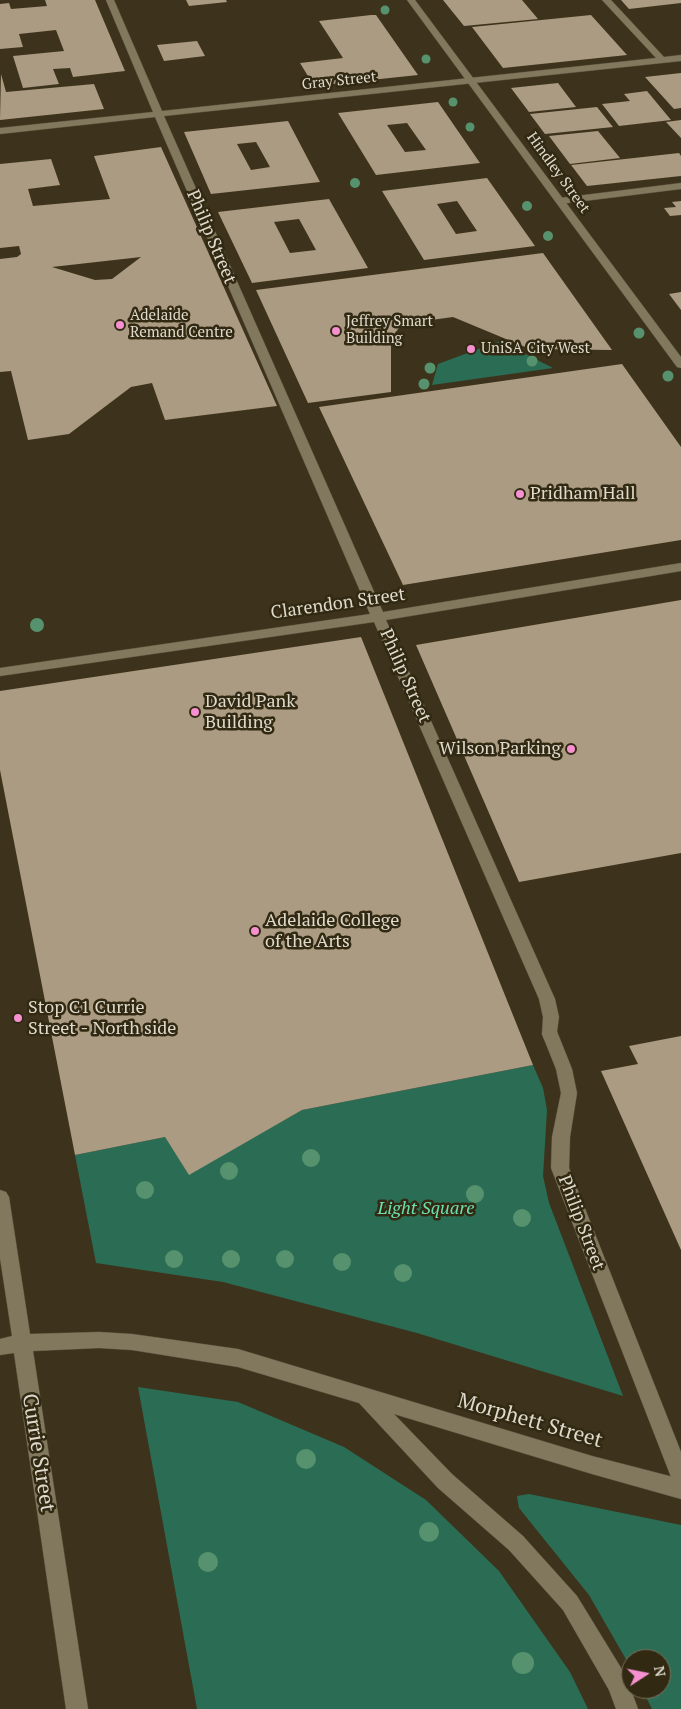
<!DOCTYPE html>
<style>
body{margin:0}
#map{position:relative;width:681px;height:1709px;overflow:hidden;background:#3d331c;font-family:"PT Serif",serif}
canvas{display:block}
.north{position:absolute;left:621px;top:1649px;width:50px;height:50px;box-sizing:border-box;background:#322912;border:1px solid #77705c;border-radius:50%;rotate:79deg;font-size:14px;font-weight:700;line-height:20px;text-align:center;color:#dfdacc}
.north::after{content:'';display:block;margin:auto;width:18px;height:22px;background:#f690d0;clip-path:polygon(50% 0,100% 100%,50% 72%,0 100%)}
</style>
<div id="map">
<canvas width="681" height="1709"></canvas>
<div class="north">N</div>
</div>
<script>
const ctx = document.querySelector('canvas').getContext('2d');
ctx.lineJoin = 'round';
function fillPath(path, color) {
  ctx.fillStyle = color;
  ctx.fill(path, 'evenodd');
}
function shape(rows) {
  const path = new Path2D();
  for (const r of rows) {
    path.moveTo(r[0], r[1]);
    for (let i = 2; i < r.length; i += 2) path.lineTo(r[i], r[i + 1]);
  }
  return path;
}
function stroke(path, color, width, dash) {
  ctx.strokeStyle = color;
  ctx.lineWidth = width;
  ctx.lineCap = dash ? 'butt' : 'round';
  ctx.setLineDash(dash || []);
  ctx.stroke(path);
}
function drawText(font, color, halo, rows, align = 'center') {
  ctx.font = font + ' "PT Serif",serif';
  ctx.lineWidth = 5;
  ctx.setLineDash([]);
  ctx.textBaseline = 'middle';
  ctx.strokeStyle = halo;
  ctx.fillStyle = color;
  for (const [text, x, y, turn = 0] of rows) {
    ctx.save();
    ctx.translate(x, y);
    ctx.rotate((+turn || 0) * Math.PI / 180);
    ctx.textAlign = isNaN(turn) ? turn : align;
    if (halo) ctx.strokeText(text, 0, 0);
    ctx.fillText(text, 0, 0);
    ctx.restore();
  }
}
const green = shape([
 [500,341,553,368,432,385,438,364],
 [533,1065,543,1088,547,1110,543,1176,549,1203,623,1396,417,1333,223,1282,96,1263,75,1155,165,1137,189,1174,302,1110],
 [138,1387,238,1402,344,1447,426,1500,499,1571,570,1672,588,1709,197,1709],
 [529,1494,681,1525,681,1709,652,1709,642,1689,661,1689,661,1659,631,1659,631,1668,589,1595,519,1508,517,1496]
]);
const building = shape([
 [45,0,95,0,125,71,73,77,70,68,53,69,59,84,23,88,13,56,64,51,56,30,19,34,23,47,0,49,0,4,9,3,11,9,47,6],
 [186,0,226,0,227,2,189,6],
 [443,0,522,0,538,19,464,26],
 [621,0,681,0,681,3,629,9],
 [371,15,376,15,418,75,314,86,300,63,343,58,319,21],
 [591,15,627,55,503,68,472,27],
 [197,41,205,56,164,61,157,45],
 [681,73,681,108,674,109,645,77],
 [1,74,6,92,94,84,104,109,0,120],
 [558,83,576,107,529,112,511,88],
 [647,91,671,120,619,126,602,104,630,101,624,94],
 [438,102,480,163,376,175,338,113],
 [407,123,426,150,405,152,387,125],
 [597,107,613,127,545,134,530,114],
 [681,120,681,138,666,122],
 [288,121,320,182,211,194,184,132],
 [256,142,270,167,251,170,237,144],
 [598,131,620,158,570,164,549,136],
 [161,147,277,406,165,420,152,383,131,387,69,434,28,440,11,371,0,372,0,259,17,257,21,254,19,246,0,248,0,164,51,159,60,185,28,189,33,206,110,199,94,156],
 [141,257,112,279,95,280,52,267],
 [679,153,681,156,681,176,587,186,571,165],
 [487,178,535,246,424,260,382,191],
 [457,201,477,231,456,234,437,204],
 [329,199,368,268,252,283,218,212],
 [299,219,316,250,290,253,274,222],
 [681,201,681,215,670,216,664,208,676,207,672,202],
 [543,253,612,350,530,349,453,317,402,324,391,338,391,392,308,403,256,290],
 [681,292,681,310,669,294],
 [622,364,681,447,681,540,403,585,319,407],
 [681,600,681,853,519,882,416,645],
 [361,637,533,1065,302,1110,189,1175,165,1137,75,1155,0,770,0,691],
 [681,1036,681,1250,601,1071,638,1064,629,1046]
]);
const lane = shape([
 [550,1028,556,1029,572,1069,577,1093,570,1137,569,1168,681,1452,681,1486,674,1484,671,1477,551,1168,552,1137,561,1093,556,1069,542,1034,544,1029,550,1028]
]);
const street = shape([
 [106,0,114,0,162,111,656,58,602,0,611,0,664,57,681,55,681,61,164,116,383,612,681,563,681,571,386,620,555,999,559,1017,556,1039,550,1040,544,1039,542,1034,543,1017,539,999,374,622,0,676,0,668,370,614,155,117,0,134,0,128,153,112,106,0],
 [681,183,681,189,560,204,555,201,560,198,681,183]
]);
const secondary = shape([
 [407,0,415,0,681,357,681,368,677,367,407,0],
 [0,1190,6,1192,9,1197,30,1334,99,1332,132,1334,238,1349,592,1456,681,1479,681,1499,592,1474,394,1414,452,1474,523,1536,577,1596,626,1676,638,1709,616,1709,609,1690,563,1610,509,1550,438,1488,359,1403,238,1367,132,1350,99,1348,33,1351,88,1709,66,1709,14,1353,0,1355,0,1339,12,1336,0,1258,0,1190]
]);
const trees = [
 [385,10,4.5],
 [426,59,4.5],
 [453,102,4.5],
 [470,127,4.5],
 [355,183,5],
 [527,206,5],
 [548,236,5],
 [639,333,5.5],
 [532,361,5.5],
 [430,368,5.5],
 [668,376,5.5],
 [424,384,5.5],
 [37,625,7],
 [311,1158,9],
 [229,1171,9],
 [145,1190,9],
 [475,1194,9],
 [522,1218,9],
 [174,1259,9],
 [231,1259,9],
 [285,1259,9],
 [342,1262,9],
 [403,1273,9],
 [306,1459,10],
 [429,1532,10],
 [208,1562,10],
 [523,1663,11]
];
const markers = [
 [120,325,5,"#f690d0"],
 [336,331,5,"#f690d0"],
 [471,349,5,"#f690d0"],
 [520,494,5,"#f690d0"],
 [195,712,5,"#f690d0"],
 [571,749,5,"#f690d0"],
 [255,931,5,"#f690d0"],
 [18,1018,5,"#f690d0"]
];
const farStreetnames = [
 ["Gray Street",339,81,-6],
 ["Hindley Street",558,173,54]
];
const farPoinames = [
 ["Adelaide",130,316],
 ["Remand Centre",130,333],
 ["Jeffrey Smart",346,322],
 ["Building",346,339],
 ["UniSA City West",481,349]
];
const streetNames = [
 ["Philip Street",211,237,67],
 ["Clarendon Street",338,604,-8],
 ["Philip Street",405,676,66],
 ["Philip Street",581,1223,69]
];
const poiNames = [
 ["Pridham Hall",530,494],
 ["David Pank",205,702],
 ["Building",205,723],
 ["Wilson Parking",561,749,"right"],
 ["Adelaide College",265,921],
 ["of the Arts",265,942],
 ["Stop C1 Currie",28,1008],
 ["Street - North side",28,1029]
];
const parkNames = [
 ["Light Square",426,1209]
];
const nearStreetnames = [
 ["Morphett Street",530,1421,16],
 ["Currie Street",38,1453,81]
];
fillPath(green, '#2b6d54');
fillPath(building, '#ab9b82');
stroke(lane, '#58503c', 1);
stroke(street, '#58503c', 1);
stroke(secondary, '#58503c', 1);
fillPath(lane, '#82785e');
fillPath(street, '#82785e');
fillPath(secondary, '#82785e');
ctx.fillStyle = '#57926e';
for (const [x, y, r] of trees) {
  ctx.beginPath();
  ctx.arc(x, y, r, 0, 2 * Math.PI);
  ctx.fill();
}
for (const [x, y, r, color] of markers) {
  const dot = new Path2D();
  dot.arc(x, y, r, 0, 2 * Math.PI);
  ctx.fillStyle = color;
  ctx.fill(dot);
  stroke(dot, '#322912', 2);
}
drawText('15px', '#dfdacc', '#322912', farStreetnames);
drawText('15px', '#dfdacc', '#322912', farPoinames, 'left');
drawText('18px', '#dfdacc', '#322912', streetNames);
drawText('18px', '#dfdacc', '#322912', poiNames, 'left');
drawText('italic 18px', '#6de0b2', '#322912', parkNames);
drawText('21px', '#dfdacc', '#322912', nearStreetnames);
</script>
